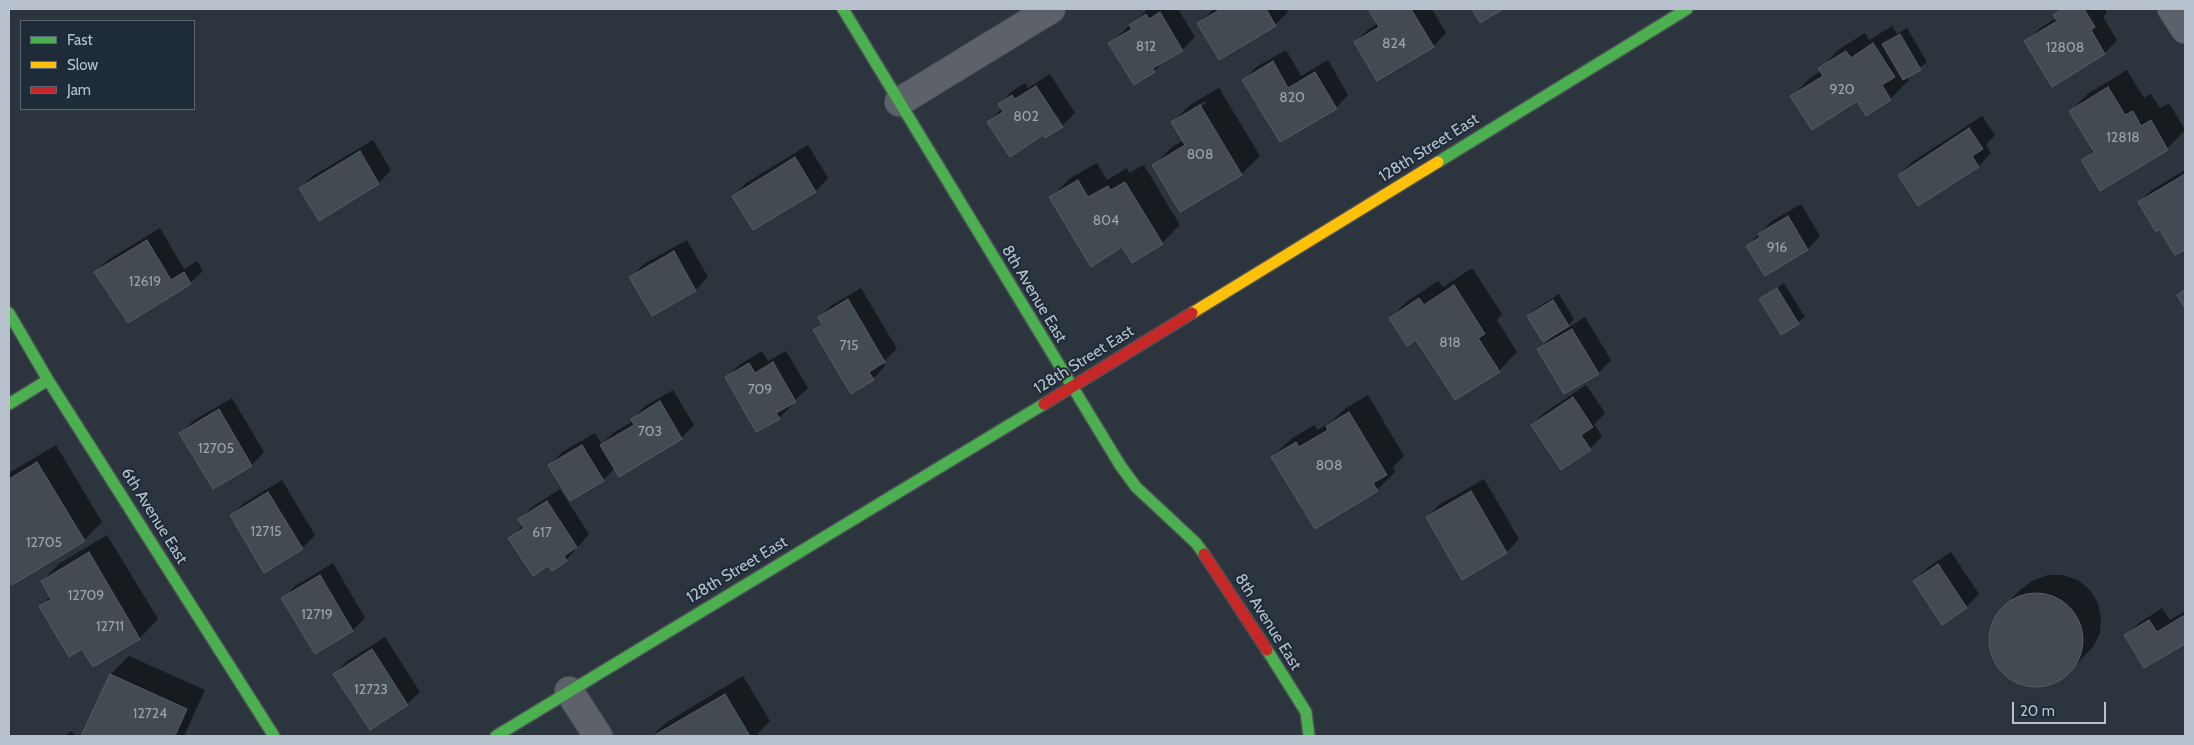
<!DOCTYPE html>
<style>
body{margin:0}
#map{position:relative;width:2194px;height:745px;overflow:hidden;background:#2c343d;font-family:Cabin,sans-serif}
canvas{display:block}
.frame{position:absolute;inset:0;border:10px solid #b7c1cd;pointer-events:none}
.legend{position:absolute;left:20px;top:20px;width:175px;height:90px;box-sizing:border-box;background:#1e2b39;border:1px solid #5b6774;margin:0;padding:6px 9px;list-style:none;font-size:15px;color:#b7c1cd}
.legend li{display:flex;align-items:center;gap:10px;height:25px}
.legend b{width:25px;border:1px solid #5b6774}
.scale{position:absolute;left:2012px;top:702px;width:94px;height:22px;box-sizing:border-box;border:2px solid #b7c1cd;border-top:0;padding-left:6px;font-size:15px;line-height:18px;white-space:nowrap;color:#b7c1cd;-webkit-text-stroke:4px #1e2b39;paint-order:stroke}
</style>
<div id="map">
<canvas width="2194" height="745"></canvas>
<div class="frame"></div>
<ul class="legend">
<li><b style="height:6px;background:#4caf50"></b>Fast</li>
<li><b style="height:6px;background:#ffc107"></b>Slow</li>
<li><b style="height:6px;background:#c62828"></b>Jam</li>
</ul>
<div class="scale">20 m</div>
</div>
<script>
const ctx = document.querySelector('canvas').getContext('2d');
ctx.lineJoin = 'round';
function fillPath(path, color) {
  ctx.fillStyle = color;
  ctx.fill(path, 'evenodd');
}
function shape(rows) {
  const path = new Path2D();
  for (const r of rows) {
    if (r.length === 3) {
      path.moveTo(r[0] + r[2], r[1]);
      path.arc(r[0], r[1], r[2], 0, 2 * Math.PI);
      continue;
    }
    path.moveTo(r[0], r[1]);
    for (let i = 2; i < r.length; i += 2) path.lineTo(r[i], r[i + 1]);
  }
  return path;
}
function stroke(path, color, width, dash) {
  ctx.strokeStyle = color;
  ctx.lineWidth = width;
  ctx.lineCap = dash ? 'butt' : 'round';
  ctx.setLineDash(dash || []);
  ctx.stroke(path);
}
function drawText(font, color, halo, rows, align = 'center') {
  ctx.font = font + ' Cabin,sans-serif';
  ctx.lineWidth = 4;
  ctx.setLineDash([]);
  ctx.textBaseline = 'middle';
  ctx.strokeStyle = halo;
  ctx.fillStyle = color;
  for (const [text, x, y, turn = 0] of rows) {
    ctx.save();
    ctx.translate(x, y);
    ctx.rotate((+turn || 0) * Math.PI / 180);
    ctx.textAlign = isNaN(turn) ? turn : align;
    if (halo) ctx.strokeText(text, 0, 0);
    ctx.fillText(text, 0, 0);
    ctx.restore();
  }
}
const shadow = shape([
 [1148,9,1178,9,1195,37,1182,50,1166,59,1154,71,1110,43],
 [1214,9,1286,9,1288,12,1275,25,1198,23],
 [1370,9,1432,9,1446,33,1433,46,1377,79,1355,42,1368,30,1378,23],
 [2060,9,2104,9,2107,13,2103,17,2117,40,2105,53,2053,85,2026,42,2039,29,2056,18,2054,15],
 [1892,26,1897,34,1907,28,1927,62,1906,77,1909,80,1890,99,1867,114,1858,99,1792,96,1810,78,1821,71,1820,69,1838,50,1865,33,1869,40],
 [1286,50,1301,76,1328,60,1348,95,1336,108,1244,80,1256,67],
 [2127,70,2144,98,2151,94,2160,108,2169,103,2185,130,2167,149,2100,189,2082,161,2094,149,2070,111,2089,93],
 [1050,74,1075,113,1062,126,1043,134,989,122,1002,108,999,104,1012,91,1025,83,1028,88],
 [1219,88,1260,156,1241,174,1181,210,1154,165,1172,147,1184,140,1173,122,1191,104],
 [1205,101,1206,103,1193,111,1193,108],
 [1982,116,1995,135,1986,144,1991,153,1979,166,1919,205,1899,175,1912,162],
 [373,140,391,170,379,183,319,219,300,188,313,176],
 [808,145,828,178,816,191,754,229,734,196,746,183],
 [1097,163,1107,180,1127,168,1129,173,1144,165,1180,225,1162,243,1123,246,1051,198,1069,179],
 [2185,170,2185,248,2176,254,2160,227,2139,202,2152,190],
 [1801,204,1820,236,1808,249,1765,275,1747,246,1772,221],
 [160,228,184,269,197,261,203,271,190,283,111,298,95,272,108,260],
 [687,240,708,277,696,290,653,315,631,277,644,264],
 [1472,268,1502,314,1497,320,1517,352,1499,371,1455,399,1417,339,1390,318,1409,300,1438,281,1443,287],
 [1784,283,1805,317,1781,333,1761,299],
 [861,288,897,349,883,362,885,366,873,379,815,330,822,323,819,317,832,305],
 [1559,294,1574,319,1566,329,1585,317,1611,360,1598,373,1539,350,1554,335,1528,316,1534,310],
 [762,351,768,361,786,351,808,388,791,404,792,405,779,418,726,378,739,365],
 [1586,385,1605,413,1594,424,1602,436,1590,449,1532,425,1545,412],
 [673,390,694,425,681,438,615,468,603,480,550,465,562,452,595,433,602,444,614,432,634,421,632,419,645,406],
 [1368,395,1404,456,1393,467,1395,472,1377,490,1272,457,1291,439,1314,425,1318,430,1333,420,1346,408],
 [232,398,264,452,252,465,213,488,181,433,194,420],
 [56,445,102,522,84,540,13,583,9,576,9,473],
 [1484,479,1519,539,1507,552,1462,578,1427,517,1440,504],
 [282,480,315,535,302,548,231,515,244,503],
 [560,489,589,534,566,560,548,565,510,539,523,525,520,519,532,507],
 [107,535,158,619,140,638,93,665,83,647,40,606,51,596,42,581,60,563],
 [1951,552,1979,594,1966,607,1942,623,1914,581,1927,568],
 [333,563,365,618,353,630,283,598,295,586],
 [2048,575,2063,575,2078,580,2090,590,2098,603,2101,618,2100,633,2093,647,2064,677,2050,684,2035,687,2020,684,2006,676,1996,665,1990,651,1989,636,1994,620,2002,608,2021,589,2034,580],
 [2162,608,2170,620,2185,611,2185,642,2145,666,2126,635,2139,623],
 [385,637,420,692,407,704,334,674,347,661],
 [129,656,205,690,184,736,83,736,111,674],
 [743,676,770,721,758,733,760,736,652,736,667,722],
 [72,731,75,736,63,736]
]);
const building = shape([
 [1221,9,1266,9,1276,26,1219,60,1197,23,1221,9],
 [1368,9,1411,9,1434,47,1377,81,1354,42,1379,27,1368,9],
 [1472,9,1503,9,1480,23,1472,9],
 [2062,9,2084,9,2095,27,2091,30,2105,54,2052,87,2024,41,2057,21,2053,15,2062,9],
 [1160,12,1183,51,1153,68,1155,72,1134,85,1108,43,1132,29,1129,25,1146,14,1149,19,1160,12],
 [1900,34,1921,70,1903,80,1882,44,1900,34],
 [1873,43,1895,77,1882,85,1891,100,1866,116,1857,101,1812,130,1790,96,1823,76,1818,68,1846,51,1851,58,1873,43],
 [1273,61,1288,88,1315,72,1337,109,1280,142,1242,80,1273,61],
 [1036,86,1063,127,1045,138,1043,135,1010,157,987,122,1003,112,998,104,1012,95,1015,99,1036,86],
 [2108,87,2125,115,2133,111,2141,126,2151,120,2168,150,2100,191,2081,160,2094,152,2069,111,2108,87],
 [1200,105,1242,175,1180,212,1152,165,1185,145,1171,122,1200,105],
 [1969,128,1983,149,1972,156,1979,167,1918,206,1898,175,1969,128],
 [360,151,379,184,319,221,299,188,360,151],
 [795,157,816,192,753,230,732,196,795,157],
 [2185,174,2185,250,2175,255,2159,229,2156,232,2138,202,2185,174],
 [1078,180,1088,197,1108,186,1111,190,1125,182,1163,244,1132,263,1122,247,1091,267,1049,197,1078,180],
 [1788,216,1808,250,1765,276,1746,246,1760,237,1758,234,1788,216],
 [147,240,171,280,184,272,191,284,128,323,94,272,147,240],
 [674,251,696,291,652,316,629,277,674,251],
 [1454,285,1485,334,1478,338,1500,372,1455,400,1416,340,1407,346,1389,318,1419,298,1424,305,1454,285],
 [1777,288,1799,324,1781,335,1759,299,1777,288],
 [2185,290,2185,308,2177,295,2185,290],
 [848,299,885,362,869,372,874,380,851,394,813,330,822,325,818,317,848,299],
 [1553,300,1569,326,1543,342,1527,316,1553,300],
 [1572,329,1599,374,1564,394,1537,349,1572,329],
 [773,362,796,402,776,413,780,419,756,432,725,377,749,363,755,373,773,362],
 [1573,397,1593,427,1581,435,1591,450,1561,470,1531,425,1573,397],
 [660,401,682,439,619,477,600,445,634,425,631,419,660,401],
 [219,409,252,466,213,489,179,433,219,409],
 [1349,412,1387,475,1373,483,1378,491,1315,529,1271,457,1296,442,1299,447,1328,430,1326,426,1349,412],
 [582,445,604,481,570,501,548,465,582,445],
 [37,462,85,541,12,585,9,579,9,479,37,462],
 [1471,491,1507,553,1462,580,1426,517,1471,491],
 [268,492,303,549,264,573,230,515,268,492],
 [547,501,577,547,564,556,567,561,552,571,548,566,533,576,508,538,524,528,518,519,547,501],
 [89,552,140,639,93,667,82,649,69,657,39,606,51,599,41,581,89,552],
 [1938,564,1967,608,1942,625,1913,581,1938,564],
 [320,575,353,631,315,654,281,598,320,575],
 [2036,640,47],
 [2183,616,2185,619,2185,644,2144,668,2124,635,2149,620,2157,632,2183,616],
 [372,649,408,705,370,730,333,674,372,649],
 [110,674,187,709,175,736,81,736,110,674],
 [725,694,750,736,653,736,725,694]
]);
const street = shape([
 [2172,9,2185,29],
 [899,102,1051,9],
 [569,691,598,736]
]);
const fast = shape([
 [843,9,1120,465,1136,487,1196,543,1204,554],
 [1438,162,1687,9],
 [9,313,48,380,274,736],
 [9,404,48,380],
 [1267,650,1306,712,1309,736],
 [496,736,1044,404]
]);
const slow = shape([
 [1192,313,1438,162]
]);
const jam = shape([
 [1044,404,1192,313],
 [1204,554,1267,650]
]);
const numberNames = [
 ["824",1394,44],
 ["812",1146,47],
 ["12808",2065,48],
 ["920",1842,90],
 ["820",1292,98],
 ["802",1026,117],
 ["12818",2123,138],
 ["808",1200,155],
 ["804",1106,221],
 ["916",1777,248],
 ["12619",145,282],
 ["818",1450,343],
 ["715",849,346],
 ["709",760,390],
 ["703",650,432],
 ["12705",216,449],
 ["808",1329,466],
 ["12715",266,532],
 ["617",542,533],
 ["12705",44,543],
 ["12709",86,596],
 ["12719",317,615],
 ["12711",110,627],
 ["12723",371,690],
 ["12724",150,714]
];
const streetNames = [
 ["128th Street East",1429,148,-32],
 ["8th Avenue East",1034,294,59],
 ["128th Street East",1084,360,-32],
 ["6th Avenue East",154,516,58],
 ["128th Street East",737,570,-31],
 ["8th Avenue East",1268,622,58]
];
fillPath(shadow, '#0007');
fillPath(building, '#444a52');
stroke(building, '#545c64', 1);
stroke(street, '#4b5057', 30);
stroke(fast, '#4b5057', 14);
stroke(slow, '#4b5057', 14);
stroke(jam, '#4b5057', 14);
stroke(street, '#5d626a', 28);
stroke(fast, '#4caf50', 11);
stroke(slow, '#ffc107', 11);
stroke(jam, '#c62828', 11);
drawText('14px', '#9aa3ae', null, numberNames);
drawText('16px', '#b7c1cd', '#1e2b39', streetNames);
</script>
